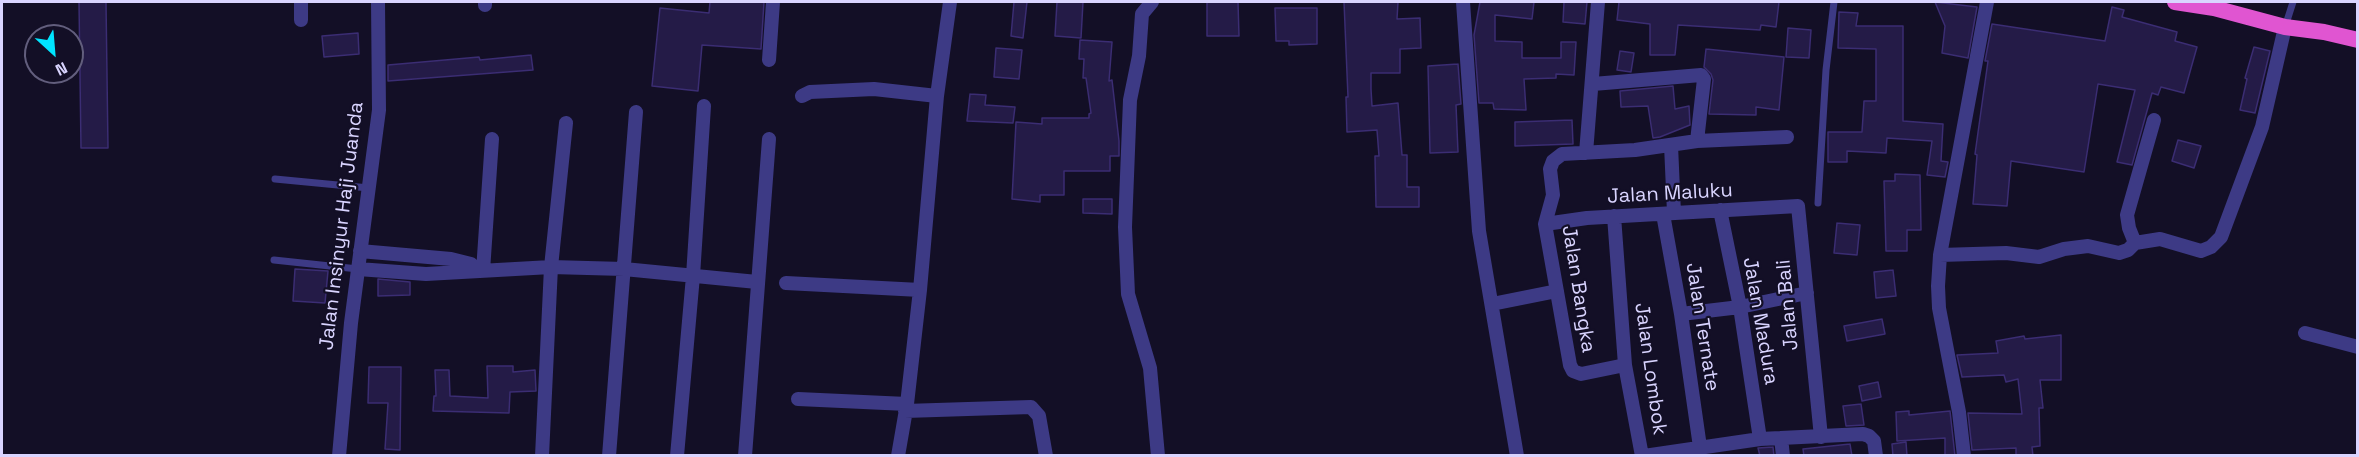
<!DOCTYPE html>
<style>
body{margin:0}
#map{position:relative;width:2359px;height:457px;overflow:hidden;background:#130f26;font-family:"Space Grotesk",sans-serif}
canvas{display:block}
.frame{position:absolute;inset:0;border:3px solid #d9d4ff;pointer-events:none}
.north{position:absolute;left:24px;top:24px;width:60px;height:60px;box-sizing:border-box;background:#130f26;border:2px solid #625e7d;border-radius:50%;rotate:154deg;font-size:16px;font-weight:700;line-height:24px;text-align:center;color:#d9d4ff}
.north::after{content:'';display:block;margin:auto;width:21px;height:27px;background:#00e5ff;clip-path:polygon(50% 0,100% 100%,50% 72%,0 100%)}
</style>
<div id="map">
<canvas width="2359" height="457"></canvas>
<div class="frame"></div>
<div class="north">N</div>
</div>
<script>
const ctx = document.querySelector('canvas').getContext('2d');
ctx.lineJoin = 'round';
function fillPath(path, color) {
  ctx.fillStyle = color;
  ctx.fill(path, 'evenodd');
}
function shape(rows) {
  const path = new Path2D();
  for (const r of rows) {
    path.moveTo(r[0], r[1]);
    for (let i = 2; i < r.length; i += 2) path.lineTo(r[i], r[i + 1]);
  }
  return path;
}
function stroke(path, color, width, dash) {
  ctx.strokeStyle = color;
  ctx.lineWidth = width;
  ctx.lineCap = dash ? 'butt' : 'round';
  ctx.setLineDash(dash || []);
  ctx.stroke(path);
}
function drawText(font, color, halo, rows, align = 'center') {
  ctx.font = font + ' "Space Grotesk",sans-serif';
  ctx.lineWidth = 4.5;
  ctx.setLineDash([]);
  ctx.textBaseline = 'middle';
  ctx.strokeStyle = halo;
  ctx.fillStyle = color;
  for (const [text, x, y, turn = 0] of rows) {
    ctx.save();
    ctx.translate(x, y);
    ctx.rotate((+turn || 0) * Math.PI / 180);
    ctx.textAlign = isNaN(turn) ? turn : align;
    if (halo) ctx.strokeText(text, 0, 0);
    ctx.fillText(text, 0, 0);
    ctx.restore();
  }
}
const building = shape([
 [79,2,106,2,108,148,81,148,79,2],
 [710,2,764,2,761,49,702,45,698,91,652,86,660,8,709,13,710,2],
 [1014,2,1027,2,1023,38,1011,36,1014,2],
 [1057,2,1083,2,1081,38,1055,36,1057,2],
 [1207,2,1238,2,1239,36,1207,36,1207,2],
 [1344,2,1398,2,1397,19,1420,18,1421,48,1400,49,1400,73,1371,73,1371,89,1372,106,1398,103,1402,155,1407,155,1407,187,1419,187,1419,207,1376,207,1375,156,1379,156,1377,130,1347,132,1346,97,1348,97,1344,2],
 [1480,2,1534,2,1532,19,1495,15,1495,41,1522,42,1522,58,1561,58,1561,42,1576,42,1574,75,1556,74,1556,78,1524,79,1526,110,1494,109,1493,103,1479,103,1474,35,1480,2],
 [1564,2,1587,2,1585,24,1563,22,1564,2],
 [1619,2,1779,2,1776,27,1761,25,1760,30,1678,25,1675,55,1650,55,1650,24,1617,20,1619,2],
 [1935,2,1977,7,1968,58,1942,53,1945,26,1935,2],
 [2112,7,2124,10,2122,17,2177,32,2175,41,2197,47,2184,93,2161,87,2158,95,2152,93,2132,165,2117,162,2135,90,2098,84,2084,172,2011,161,2007,206,1973,204,1977,155,1975,154,1988,61,1985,61,1992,24,2105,41,2112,7],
 [1275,8,1317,8,1317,44,1289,45,1289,41,1276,41,1275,8],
 [1839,12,1858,13,1856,26,1903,26,1903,121,1943,124,1941,161,1948,162,1945,177,1927,175,1932,141,1887,138,1886,153,1847,151,1847,162,1828,162,1828,132,1862,132,1864,101,1876,101,1876,49,1838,48,1839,12],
 [1788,28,1811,30,1809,58,1786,57,1788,28],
 [358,33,359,54,324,57,322,36,358,33],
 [1080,40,1112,42,1109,81,1112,80,1119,141,1119,156,1110,156,1110,171,1064,171,1064,195,1040,195,1040,202,1012,199,1016,122,1042,124,1042,118,1089,118,1089,114,1091,113,1086,78,1083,78,1084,59,1079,59,1080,40],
 [2254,47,2270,51,2255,113,2240,110,2247,79,2245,78,2254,47],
 [996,48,1022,50,1019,79,994,77,996,48],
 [1706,49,1784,57,1779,110,1756,107,1756,115,1709,114,1713,80,1711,74,1704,67,1706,49],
 [1620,51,1634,53,1631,72,1617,70,1620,51],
 [531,55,533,70,388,81,388,65,479,57,480,60,531,55],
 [1458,64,1461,104,1456,105,1458,152,1430,153,1428,66,1458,64],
 [1673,86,1675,109,1689,106,1690,125,1660,137,1653,138,1648,106,1621,107,1620,91,1673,86],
 [970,94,986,95,985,105,1015,107,1013,123,967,121,970,94],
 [1572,120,1573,144,1515,146,1515,122,1572,120],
 [2178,140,2201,146,2194,168,2172,161,2178,140],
 [1895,174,1920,175,1921,230,1907,230,1907,251,1886,251,1884,181,1895,181,1895,174],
 [1083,199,1112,199,1112,214,1083,213,1083,199],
 [1837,223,1860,225,1857,255,1834,253,1837,223],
 [295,269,328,271,325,303,293,301,295,269],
 [1893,270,1896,296,1876,298,1874,272,1893,270],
 [378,279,410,282,410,295,378,296,378,279],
 [1882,319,1885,334,1847,341,1844,326,1882,319],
 [2061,335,2061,380,2040,380,2043,408,2039,408,2040,446,2032,447,2033,456,2016,456,2016,448,1972,450,1968,413,2022,414,2018,379,2006,382,2004,375,1962,377,1957,355,1998,353,1996,341,2024,336,2025,339,2061,335],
 [487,366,513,366,513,372,535,370,536,391,510,392,509,413,433,411,434,396,436,396,435,370,449,370,450,396,488,398,487,366],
 [369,367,401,367,400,450,385,449,388,403,368,403,369,367],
 [1878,382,1881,397,1862,401,1859,386,1878,382],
 [1861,404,1864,425,1846,426,1843,406,1861,404],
 [1909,411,1909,415,1950,411,1955,456,1945,456,1945,438,1897,441,1896,412,1909,411],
 [1906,442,1907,456,1893,456,1892,444,1906,442],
 [1850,444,1852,456,1804,456,1803,449,1850,444],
 [1773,447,1774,456,1760,456,1758,448,1773,447]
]);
const service = shape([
 [2285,27,2293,2],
 [275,179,369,188],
 [1818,203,1826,70,1834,2],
 [274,260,358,269]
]);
const minor = shape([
 [301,2,301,20],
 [485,2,485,5],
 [1152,2,1142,14,1139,56,1130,100,1125,227,1128,294,1150,368,1158,456],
 [1463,2,1479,231,1517,456],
 [769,60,773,2],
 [1593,84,1701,75,1704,79,1697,141],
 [802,96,810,92,874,89,937,96],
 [1671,145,1674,213],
 [1586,153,1598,2],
 [1720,210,1740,307,1760,439],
 [1663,214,1681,314,1700,447],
 [1614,216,1625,365,1642,456],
 [1545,224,1587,218,1798,206,1821,437],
 [2135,243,2129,228,2127,215,2154,120],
 [360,251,451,259,471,264,477,271],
 [1940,255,2006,253,2039,257,2064,249,2088,246,2119,253,2128,250,2135,243,2160,239,2201,251,2211,247,2221,237,2262,127,2285,27],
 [358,269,426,274,551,267,624,269,757,282],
 [483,271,492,139],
 [786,283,920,290],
 [1492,304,1557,291],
 [1681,314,1740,307,1807,293],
 [2305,333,2358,347],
 [1625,365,1581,374,1573,371,1570,365,1545,224,1553,195,1550,169,1553,161,1562,154,1635,150,1697,141,1787,137],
 [798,399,907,404],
 [905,411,1031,407,1039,416,1046,456],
 [1781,438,1783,456],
 [339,456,351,323,379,110,378,2],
 [542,456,551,267,566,123],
 [609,456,636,112],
 [677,456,693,276,704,106],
 [745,456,769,139],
 [898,456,907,404,920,290,937,96,950,2],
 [1644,456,1760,439,1863,434,1869,436,1874,441,1876,456],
 [1964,456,1959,412,1939,308,1938,286,1940,255,1987,2]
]);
const trunk = shape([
 [2175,2,2214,8,2285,27,2324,32,2358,40]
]);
const streetNames = [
 ["Jalan Maluku",1670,194,-3],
 ["Jalan Insinyur Haji Juanda",342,226,-83],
 ["Jalan Bangka",1578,289,81],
 ["Jalan Bali",1788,305,-95],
 ["Jalan Madura",1760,321,80],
 ["Jalan Ternate",1702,327,81],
 ["Jalan Lombok",1650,369,82]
];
fillPath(building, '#241b47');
stroke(building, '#3b2d73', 1.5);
stroke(service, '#3d3a85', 7);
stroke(minor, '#3d3a85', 14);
stroke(trunk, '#e055d1', 16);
drawText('20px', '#d9d4ff', '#130f26', streetNames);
</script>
